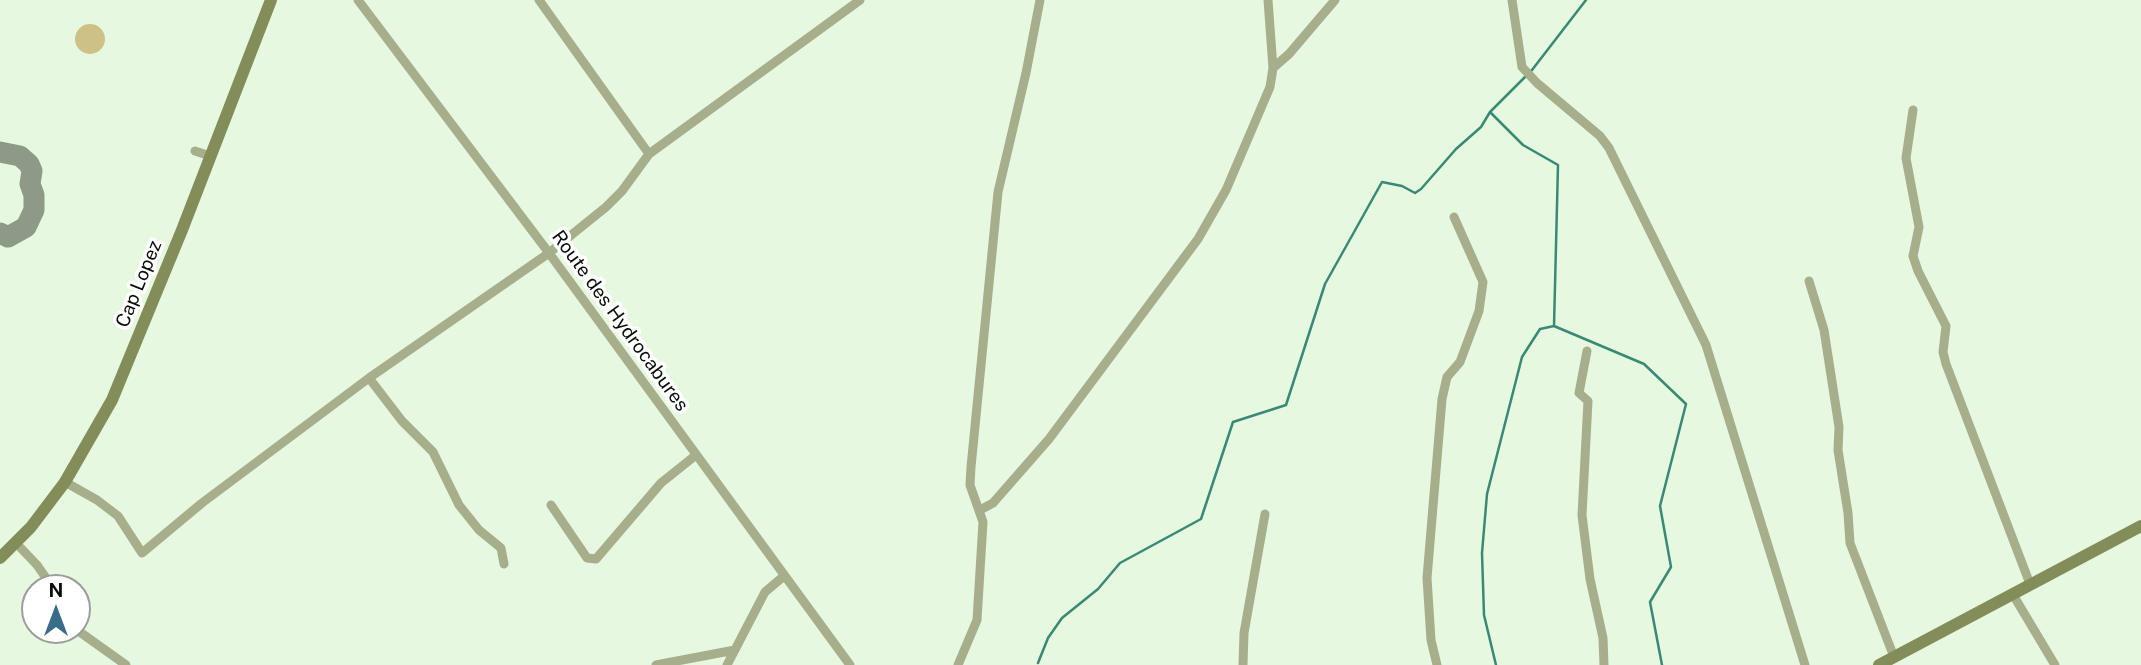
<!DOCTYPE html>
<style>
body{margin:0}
#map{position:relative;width:2141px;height:665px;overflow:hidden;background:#e6f8df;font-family:"Public Sans",sans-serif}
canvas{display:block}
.north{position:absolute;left:21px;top:574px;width:70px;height:70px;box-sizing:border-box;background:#fefffe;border:2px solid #9c9e9b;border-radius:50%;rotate:0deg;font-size:19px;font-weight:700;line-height:28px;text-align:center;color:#080d06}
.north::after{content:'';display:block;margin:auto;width:24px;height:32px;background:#376d89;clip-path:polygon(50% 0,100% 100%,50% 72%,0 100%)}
</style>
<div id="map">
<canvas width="2141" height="665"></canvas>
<div class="north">N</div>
</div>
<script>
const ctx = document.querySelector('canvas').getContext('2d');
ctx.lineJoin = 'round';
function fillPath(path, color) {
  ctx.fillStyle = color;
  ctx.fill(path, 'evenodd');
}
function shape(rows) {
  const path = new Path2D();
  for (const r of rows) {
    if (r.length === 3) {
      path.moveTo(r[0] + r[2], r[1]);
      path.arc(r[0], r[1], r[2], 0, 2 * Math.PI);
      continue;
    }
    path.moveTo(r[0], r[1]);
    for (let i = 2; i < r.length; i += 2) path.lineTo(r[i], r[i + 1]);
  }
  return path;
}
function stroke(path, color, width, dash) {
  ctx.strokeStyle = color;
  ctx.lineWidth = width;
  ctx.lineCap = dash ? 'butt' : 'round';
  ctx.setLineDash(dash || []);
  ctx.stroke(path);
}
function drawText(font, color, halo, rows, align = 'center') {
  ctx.font = font + ' "Public Sans",sans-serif';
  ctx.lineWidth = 7;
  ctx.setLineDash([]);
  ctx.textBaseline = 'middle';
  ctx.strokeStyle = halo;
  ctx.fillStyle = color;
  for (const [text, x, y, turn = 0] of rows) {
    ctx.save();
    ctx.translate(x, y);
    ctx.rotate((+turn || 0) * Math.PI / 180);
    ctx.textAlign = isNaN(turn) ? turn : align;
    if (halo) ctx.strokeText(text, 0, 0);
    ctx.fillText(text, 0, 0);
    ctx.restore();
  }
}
const green = shape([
 [90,39,15]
]);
const stream = shape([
 [1554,326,1558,165,1523,145,1490,112,1532,70,1586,0],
 [1038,663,1048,638,1062,618,1098,589,1120,563,1201,519,1233,422,1286,405,1325,284,1382,182,1402,186,1415,193,1421,189,1456,149,1481,127,1490,112],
 [1496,665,1484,615,1482,553,1487,494,1522,357,1540,329,1554,326,1644,364,1686,404,1660,506,1671,567,1650,602,1662,665]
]);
const taxiway = shape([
 [0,152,20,156,29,164,32,171,30,184,34,195,34,210,26,227,8,237,0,233]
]);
const street = shape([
 [358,0,549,253,850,665],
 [539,0,649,154],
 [1512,0,1522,67,1537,83,1600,136,1609,148,1706,345,1805,665],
 [1273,68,1289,54,1335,0],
 [1913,110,1906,158,1919,227,1913,256,1918,271,1946,326,1943,352,1946,364,2030,584],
 [195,151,210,156],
 [1809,281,1824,330,1839,427,1838,450,1848,513,1850,543,1894,657],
 [1587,351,1579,393,1588,401,1582,515,1590,579,1603,638,1604,665],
 [369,378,402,421,433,452,459,505,479,530,501,548,504,564],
 [65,482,97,500,118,516,142,553,202,503,369,378,549,253,606,207,622,191,649,154,860,0],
 [551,505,587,558,596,559,661,483,696,455],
 [980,510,993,503,1049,439,1198,239,1226,190,1270,87,1273,68,1268,0],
 [16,543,37,565,53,588],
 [2012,593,2055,665],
 [77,630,126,665],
 [656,665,735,650],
 [727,665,765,592,784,576],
 [958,665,977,620,983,522,970,485,971,467,998,192,1026,73,1040,0],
 [1243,665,1244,633,1265,514],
 [1437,665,1431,640,1427,578,1442,399,1447,377,1460,362,1479,311,1483,282,1454,217]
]);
const secondary = shape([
 [0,558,31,527,65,482,112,400,182,230,271,0],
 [1879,665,2141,526]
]);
const streetNames = [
 ["Cap Lopez",139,284,-68],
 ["Route des Hydrocabures",620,321,54]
];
fillPath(green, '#cdc186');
stroke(stream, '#388975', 2.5);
stroke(taxiway, '#8e9a88', 21);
stroke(street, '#a7ae8b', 9);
stroke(secondary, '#838d59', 12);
drawText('19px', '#080d06', '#fefffe', streetNames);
</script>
